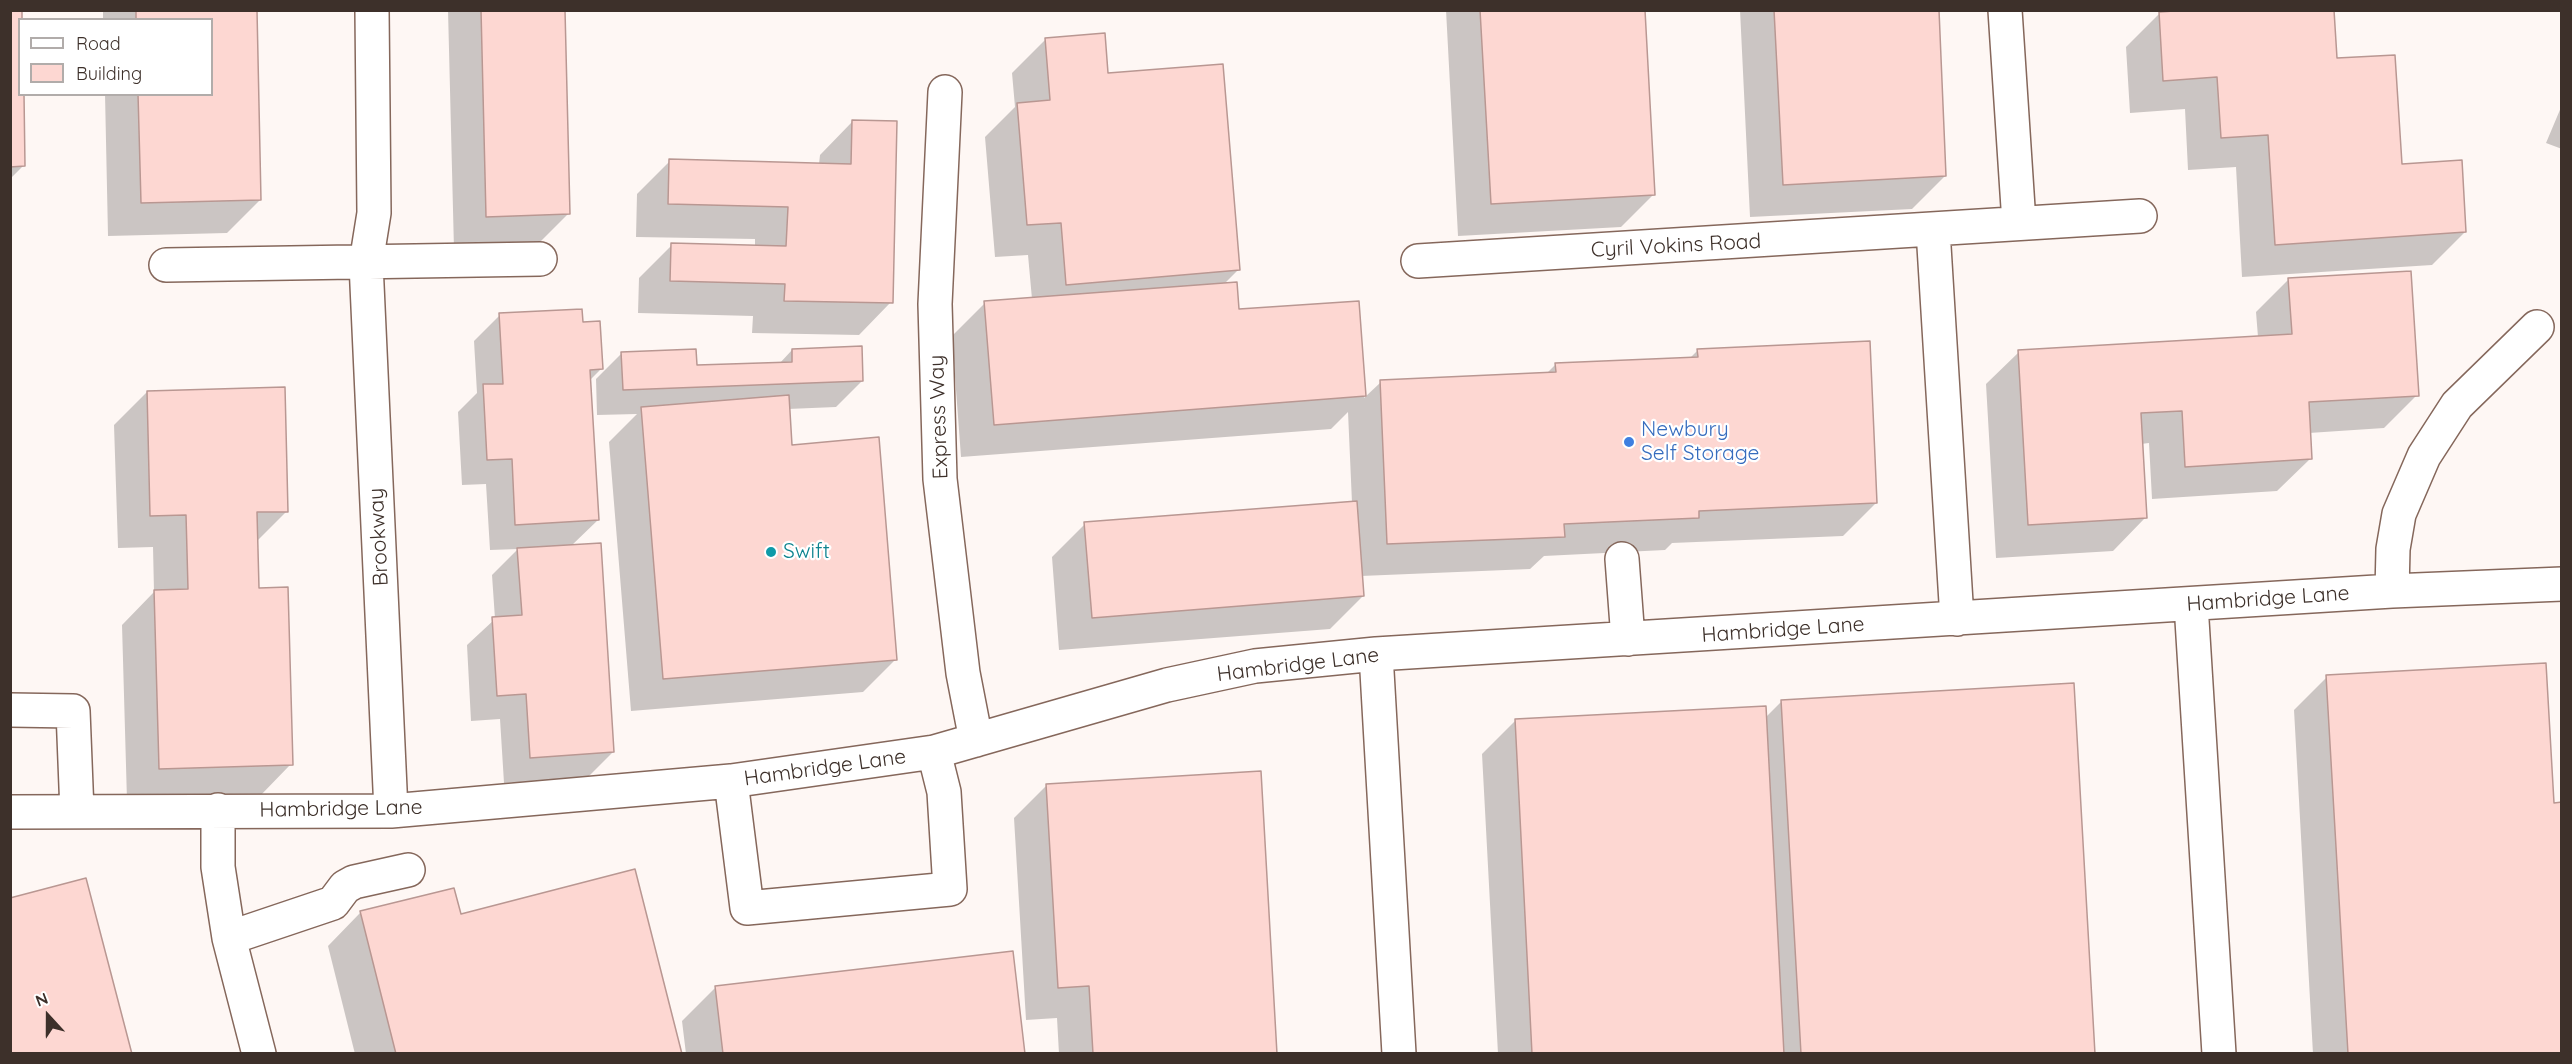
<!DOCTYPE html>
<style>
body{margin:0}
#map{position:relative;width:2572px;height:1064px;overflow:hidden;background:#fef7f4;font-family:Quicksand,sans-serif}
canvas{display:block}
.frame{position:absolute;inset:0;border:12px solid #3d302a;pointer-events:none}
.legend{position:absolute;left:18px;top:18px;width:195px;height:78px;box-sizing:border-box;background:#fff;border:2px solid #b1acaa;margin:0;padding:8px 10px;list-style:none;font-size:18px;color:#3d302a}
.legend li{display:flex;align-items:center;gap:12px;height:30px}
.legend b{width:30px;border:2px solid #b1acaa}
.north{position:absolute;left:18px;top:986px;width:60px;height:60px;-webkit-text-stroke:4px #fff;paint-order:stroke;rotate:339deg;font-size:16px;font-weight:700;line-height:24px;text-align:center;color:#3d302a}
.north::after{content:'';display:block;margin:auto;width:21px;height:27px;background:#3d302a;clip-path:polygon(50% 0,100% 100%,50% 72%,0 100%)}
</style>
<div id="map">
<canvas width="2572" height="1064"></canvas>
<div class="frame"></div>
<ul class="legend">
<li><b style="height:8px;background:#fff"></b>Road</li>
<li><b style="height:16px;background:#fdd7d2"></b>Building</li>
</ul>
<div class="north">N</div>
</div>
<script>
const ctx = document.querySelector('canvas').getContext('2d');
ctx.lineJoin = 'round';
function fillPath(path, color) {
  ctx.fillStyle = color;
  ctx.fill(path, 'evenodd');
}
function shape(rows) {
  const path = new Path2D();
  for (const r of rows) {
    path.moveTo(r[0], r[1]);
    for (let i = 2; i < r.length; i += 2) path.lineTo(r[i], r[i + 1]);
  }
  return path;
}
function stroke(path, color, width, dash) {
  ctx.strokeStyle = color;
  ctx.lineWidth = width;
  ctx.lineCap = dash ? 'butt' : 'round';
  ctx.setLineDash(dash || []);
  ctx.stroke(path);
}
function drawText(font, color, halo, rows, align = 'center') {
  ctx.font = font + ' Quicksand,sans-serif';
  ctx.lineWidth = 4.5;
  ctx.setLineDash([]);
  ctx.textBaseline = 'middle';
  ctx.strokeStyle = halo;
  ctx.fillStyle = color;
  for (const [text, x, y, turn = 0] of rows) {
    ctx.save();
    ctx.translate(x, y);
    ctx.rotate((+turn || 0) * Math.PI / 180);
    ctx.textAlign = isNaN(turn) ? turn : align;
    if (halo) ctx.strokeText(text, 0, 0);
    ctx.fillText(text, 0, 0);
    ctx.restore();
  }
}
const shadow = shape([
 [10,10,20,20,23,166,10,179],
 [103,10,255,10,260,200,227,233,108,236,105,94,212,94,212,20,103,20],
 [448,10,563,10,568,214,535,247,454,250],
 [1446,10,1643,10,1654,194,1621,227,1458,236],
 [1740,10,1937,10,1945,176,1912,209,1750,217],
 [2159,14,2336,60,2400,165,2465,232,2432,265,2242,277,2236,167,2188,170,2185,109,2130,113,2126,47],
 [1045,40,1107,75,1238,270,1223,285,1238,311,1357,302,1364,398,1381,382,1546,374,1556,364,1689,359,1698,350,1876,503,1843,536,1672,543,1665,550,1544,556,1530,569,1361,576,1363,596,1330,629,1059,650,1052,557,1085,524,1352,503,1348,412,1331,429,961,457,952,336,985,303,1032,299,1028,255,995,257,985,137,1015,107,1012,73],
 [2562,105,2562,149,2546,143],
 [852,122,891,302,859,335,752,333,753,316,638,313,639,278,672,245,755,247,755,239,636,237,637,194,670,161,819,164,820,155],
 [2289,279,2417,395,2384,428,2309,433,2310,459,2277,491,2152,499,2149,443,2141,444,2145,518,2113,551,1996,558,1986,384,2019,352,2258,337,2256,312],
 [500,315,582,323,601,369,590,380,598,520,571,546,613,752,587,778,504,783,500,719,471,721,467,645,495,619,492,575,518,549,490,550,486,484,462,485,458,412,477,393,474,341],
 [792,350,862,381,836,407,788,409,791,446,896,659,863,692,631,711,609,442,637,414,597,415,596,379,622,353,695,367,779,364],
 [147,392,287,511,256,542,257,589,291,764,259,797,127,801,122,625,154,592,153,547,118,548,114,425],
 [2327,677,2562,1054,2313,1054,2294,710],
 [1782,701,2093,1054,1498,1054,1482,754,1515,721,1765,718],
 [1047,785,1276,1054,1059,1054,1057,1018,1026,1020,1014,818],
 [360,913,460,916,680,1054,355,1054,328,946],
 [715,988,1024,1054,686,1054,682,1021]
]);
const building = shape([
 [10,10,22,10,22,20,20,20,20,94,24,94,25,166,10,167,10,10],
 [136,10,257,10,261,200,141,203,138,94,212,94,212,20,136,20,136,10],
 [481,10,565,10,570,214,486,217,481,10],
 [1480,10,1645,10,1655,195,1491,204,1480,10],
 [1774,10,1939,10,1946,176,1783,185,1774,10],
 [2190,10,2334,10,2337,58,2395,55,2402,164,2462,160,2466,232,2275,245,2268,135,2221,138,2217,77,2163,81,2159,12,2190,10],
 [1105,33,1108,73,1223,64,1240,270,1066,285,1061,223,1027,225,1017,103,1050,100,1045,38,1105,33],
 [852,120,897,121,893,303,784,301,785,284,670,281,671,243,786,246,788,207,668,204,669,159,851,164,852,120],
 [2411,271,2419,396,2309,402,2312,459,2185,467,2182,411,2141,413,2147,518,2028,525,2018,350,2292,334,2288,278,2411,271],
 [1237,282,1239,309,1359,301,1366,396,994,425,984,301,1237,282],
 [582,309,583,322,600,321,603,369,590,370,599,520,515,525,512,459,487,460,483,384,503,384,499,313,582,309],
 [1870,341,1877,503,1699,511,1699,518,1564,524,1565,537,1387,544,1380,380,1556,372,1555,363,1698,357,1697,349,1870,341],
 [862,346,863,381,623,390,621,352,696,349,697,365,792,362,792,349,862,346],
 [285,387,288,512,257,512,259,588,288,587,293,765,159,769,154,590,188,589,186,515,150,516,147,391,285,387],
 [789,395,792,445,879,437,897,660,663,679,641,407,789,395],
 [1357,501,1364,596,1092,618,1084,522,1357,501],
 [601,543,614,752,530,758,526,694,497,696,492,617,522,615,517,548,601,543],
 [2546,663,2554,803,2562,802,2562,1054,2348,1054,2326,675,2546,663],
 [2074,683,2095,1054,1801,1054,1781,700,2074,683],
 [1766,706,1784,1054,1532,1054,1515,719,1766,706],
 [1261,771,1277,1054,1093,1054,1089,986,1058,988,1046,784,1261,771],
 [635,869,682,1054,396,1054,360,911,454,888,461,914,635,869],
 [86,878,132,1054,10,1054,10,898,86,878],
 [1013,951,1025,1054,723,1054,715,986,1013,951]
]);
const minor = shape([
 [372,10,374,213,366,263,391,811],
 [2005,10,2019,223],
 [945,92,935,304,940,479,963,673,976,740],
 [1933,230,1957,619],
 [1418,261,2140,216],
 [166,265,540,259],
 [1622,559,1628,639],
 [2392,591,2393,549,2399,514,2424,456,2457,405,2537,327],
 [2191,604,2219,1054],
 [1376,654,1399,1054],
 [10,710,73,711,77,812],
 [731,781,747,908,950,889,944,792,934,752],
 [218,810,218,867,229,938,259,1054],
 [10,812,391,811,731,781,934,752,1167,685,1255,666,1376,654,2392,591,2562,584],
 [229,938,333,903,345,887,354,882,408,870]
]);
const markers = [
 [1629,442,6,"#3f7fe0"],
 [771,552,6,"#0f9aa8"]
];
const streetNames = [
 ["Cyril Vokins Road",1676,246,-3],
 ["Express Way",939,417,-92],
 ["Brookway",379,537,-93],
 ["Hambridge Lane",2268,599,-4],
 ["Hambridge Lane",1783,630,-4],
 ["Hambridge Lane",1298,665,-7],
 ["Hambridge Lane",825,768,-8],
 ["Hambridge Lane",341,809,-1]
];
const shopNames = [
 ["Newbury",1641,430],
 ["Self Storage",1641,454]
];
const cultureNames = [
 ["Swift",783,552]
];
fillPath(shadow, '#0003');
fillPath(building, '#fdd7d2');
stroke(building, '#b99792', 1.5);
stroke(minor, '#85675b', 36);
stroke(minor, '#fff', 33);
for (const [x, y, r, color] of markers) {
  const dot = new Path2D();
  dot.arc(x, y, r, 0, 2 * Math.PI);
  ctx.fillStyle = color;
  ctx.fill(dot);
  stroke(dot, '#fff', 2);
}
drawText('21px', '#3d302a', '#fff', streetNames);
drawText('21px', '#366cbe', '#fff', shopNames, 'left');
drawText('21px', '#0d838f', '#fff', cultureNames, 'left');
</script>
